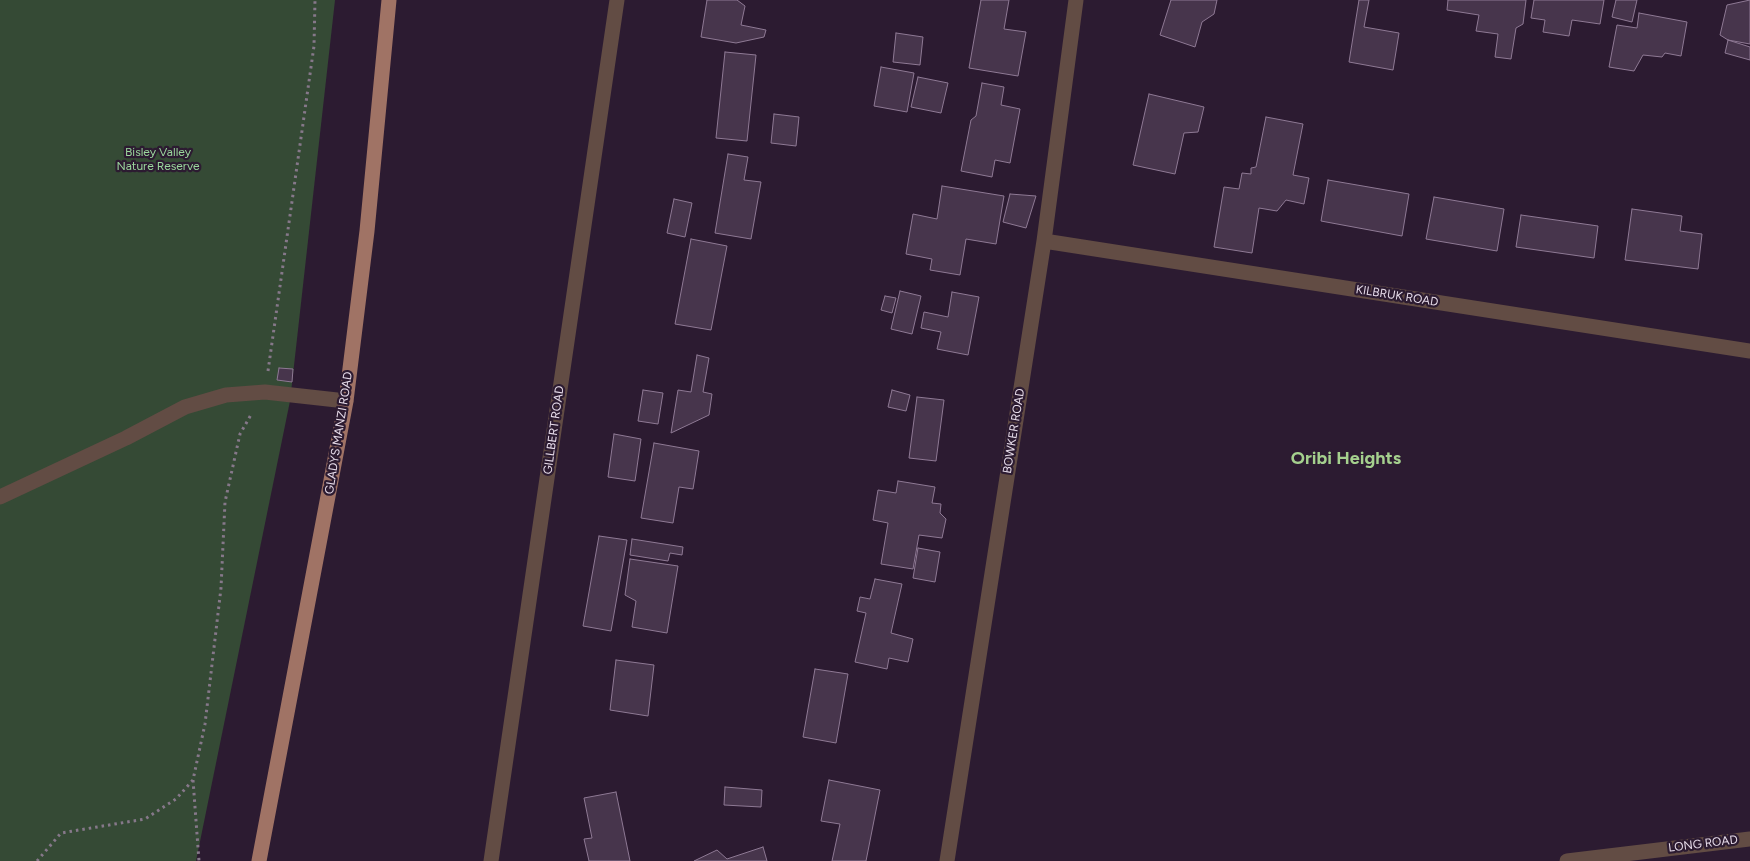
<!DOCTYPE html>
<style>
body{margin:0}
canvas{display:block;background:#2c1b31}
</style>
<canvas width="1750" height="861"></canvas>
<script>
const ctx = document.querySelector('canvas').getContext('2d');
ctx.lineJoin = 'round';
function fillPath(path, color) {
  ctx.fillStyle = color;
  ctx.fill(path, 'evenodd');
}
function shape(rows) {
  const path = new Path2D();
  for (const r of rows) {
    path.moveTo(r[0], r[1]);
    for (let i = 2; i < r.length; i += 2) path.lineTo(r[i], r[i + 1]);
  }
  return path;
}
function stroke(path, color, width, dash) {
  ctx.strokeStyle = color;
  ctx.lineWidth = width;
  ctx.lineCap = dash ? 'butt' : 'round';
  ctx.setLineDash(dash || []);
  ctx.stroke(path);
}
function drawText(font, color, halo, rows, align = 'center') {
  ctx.font = font + ' Figtree,sans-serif';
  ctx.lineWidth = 4.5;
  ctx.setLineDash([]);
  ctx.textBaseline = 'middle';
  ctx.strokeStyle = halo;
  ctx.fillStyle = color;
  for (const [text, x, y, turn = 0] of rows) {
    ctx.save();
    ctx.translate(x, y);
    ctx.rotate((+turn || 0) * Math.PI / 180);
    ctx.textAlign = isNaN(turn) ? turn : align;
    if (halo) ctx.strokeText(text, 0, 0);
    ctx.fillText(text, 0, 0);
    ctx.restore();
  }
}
const green = shape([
 [0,0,335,0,290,401,196,861,0,861]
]);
const building = shape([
 [707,0,737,0,745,6,741,25,766,30,764,37,736,43,701,37,707,0],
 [981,0,1009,0,1004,29,1026,32,1018,76,969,68,981,0],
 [1171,0,1217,0,1214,14,1202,22,1195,47,1160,35,1171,0],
 [1359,0,1369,0,1364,27,1399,33,1393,70,1349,62,1359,0],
 [1448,0,1526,0,1523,24,1516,28,1511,59,1495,57,1498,34,1476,31,1479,15,1447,10,1448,0],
 [1534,0,1604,0,1600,24,1572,20,1569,36,1543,32,1545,20,1531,18,1534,0],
 [1616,0,1637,0,1632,22,1612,17,1616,0],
 [1750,0,1750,44,1728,40,1720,35,1727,5,1750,0],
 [1639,13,1687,22,1681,56,1665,53,1662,57,1643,55,1634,71,1609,67,1617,25,1637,28,1639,13],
 [896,33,923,37,920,65,893,62,896,33],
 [1728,40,1750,47,1750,60,1725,53,1728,40],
 [725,52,756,55,747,141,716,138,725,52],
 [881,67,914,73,907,112,874,106,881,67],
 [918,77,948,83,941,113,911,107,918,77],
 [982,83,1004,87,1001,105,1020,109,1010,163,995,160,992,177,961,171,971,120,976,116,982,83],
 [1149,94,1204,107,1198,132,1184,133,1175,174,1133,165,1149,94],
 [774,114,799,117,796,146,771,143,774,114],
 [1266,117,1303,124,1293,175,1309,178,1304,204,1286,200,1277,211,1259,208,1252,253,1214,247,1224,187,1239,189,1242,173,1251,174,1251,168,1256,167,1266,117],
 [728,154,748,157,744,180,761,182,751,239,715,233,728,154],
 [1328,180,1409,194,1402,236,1321,221,1328,180],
 [942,186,1004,196,996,244,966,239,960,275,930,270,932,259,906,254,913,214,937,219,942,186],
 [1010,194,1036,196,1026,228,1003,222,1010,194],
 [1434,197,1504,209,1497,251,1426,239,1434,197],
 [674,199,692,203,685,237,667,233,674,199],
 [1632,209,1682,216,1680,231,1702,234,1698,269,1625,260,1632,209],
 [1521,215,1598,226,1594,258,1516,247,1521,215],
 [691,239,727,246,711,330,675,324,691,239],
 [900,291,921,296,912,334,891,329,900,291],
 [952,292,979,297,968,355,937,349,941,332,921,328,924,312,948,317,952,292],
 [885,296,896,298,892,313,881,310,885,296],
 [697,355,709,358,703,392,712,394,709,415,671,433,678,390,691,392,697,355],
 [279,368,293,369,292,382,277,380,279,368],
 [643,390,663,393,658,424,638,421,643,390],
 [892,390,910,395,906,411,888,407,892,390],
 [917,397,944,400,936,461,909,458,917,397],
 [614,434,641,439,635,481,608,477,614,434],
 [654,443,699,451,693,489,679,487,673,523,641,518,654,443],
 [898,481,935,487,932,503,941,504,940,513,946,519,942,538,919,535,913,569,881,564,888,523,873,520,878,490,896,493,898,481],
 [599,536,627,540,611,631,583,626,599,536],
 [632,539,683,547,682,555,670,553,668,561,630,555,632,539],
 [918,548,940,552,935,582,913,578,918,548],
 [630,559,678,566,667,633,632,627,636,601,625,595,630,559],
 [875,579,902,584,891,633,913,639,908,662,889,658,887,669,855,662,866,613,857,611,860,597,870,599,875,579],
 [616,660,654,665,648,716,610,710,616,660],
 [815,669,848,674,836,743,803,737,815,669],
 [829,780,880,790,866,861,832,861,840,824,821,821,829,780],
 [725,787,762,790,761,807,724,805,725,787],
 [616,792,630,861,589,861,584,839,592,838,584,798,616,792],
 [763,847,767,861,694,861,717,850,727,859,763,847]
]);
const path = shape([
 [268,371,314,46,315,0],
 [193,780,199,861],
 [37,861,61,833,145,819,176,799,193,780,205,724,221,588,225,502,240,434,252,413]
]);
const minor = shape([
 [1044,241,1750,351],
 [0,497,126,438,185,407,226,395,265,392,346,401],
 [491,861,617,0],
 [947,861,1044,241,1076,0],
 [1567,861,1750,839]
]);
const major = shape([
 [259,861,346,401,367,231,389,0]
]);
const parkNames = [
 ["Bisley Valley",158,152],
 ["Nature Reserve",158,166]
];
const streetNames = [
 ["KILBRUK ROAD",1397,296,9],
 ["GILLBERT ROAD",554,430,-82],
 ["BOWKER ROAD",1014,431,-81],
 ["GLADYS MANZI ROAD",339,433,-81],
 ["LONG ROAD",1703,844,-7]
];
const districtNames = [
 ["Oribi Heights",1346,459]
];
fillPath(green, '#354a35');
fillPath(building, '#47354c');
stroke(building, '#8e7994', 1);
stroke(path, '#86788a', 3, [2.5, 4]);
stroke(minor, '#624c44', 15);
stroke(major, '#a07365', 15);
drawText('12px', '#9ad69c', '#2c1b31', parkNames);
drawText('12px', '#e7dcea', '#2c1b31', streetNames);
drawText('bold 18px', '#a5d08e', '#2c1b31', districtNames);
</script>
